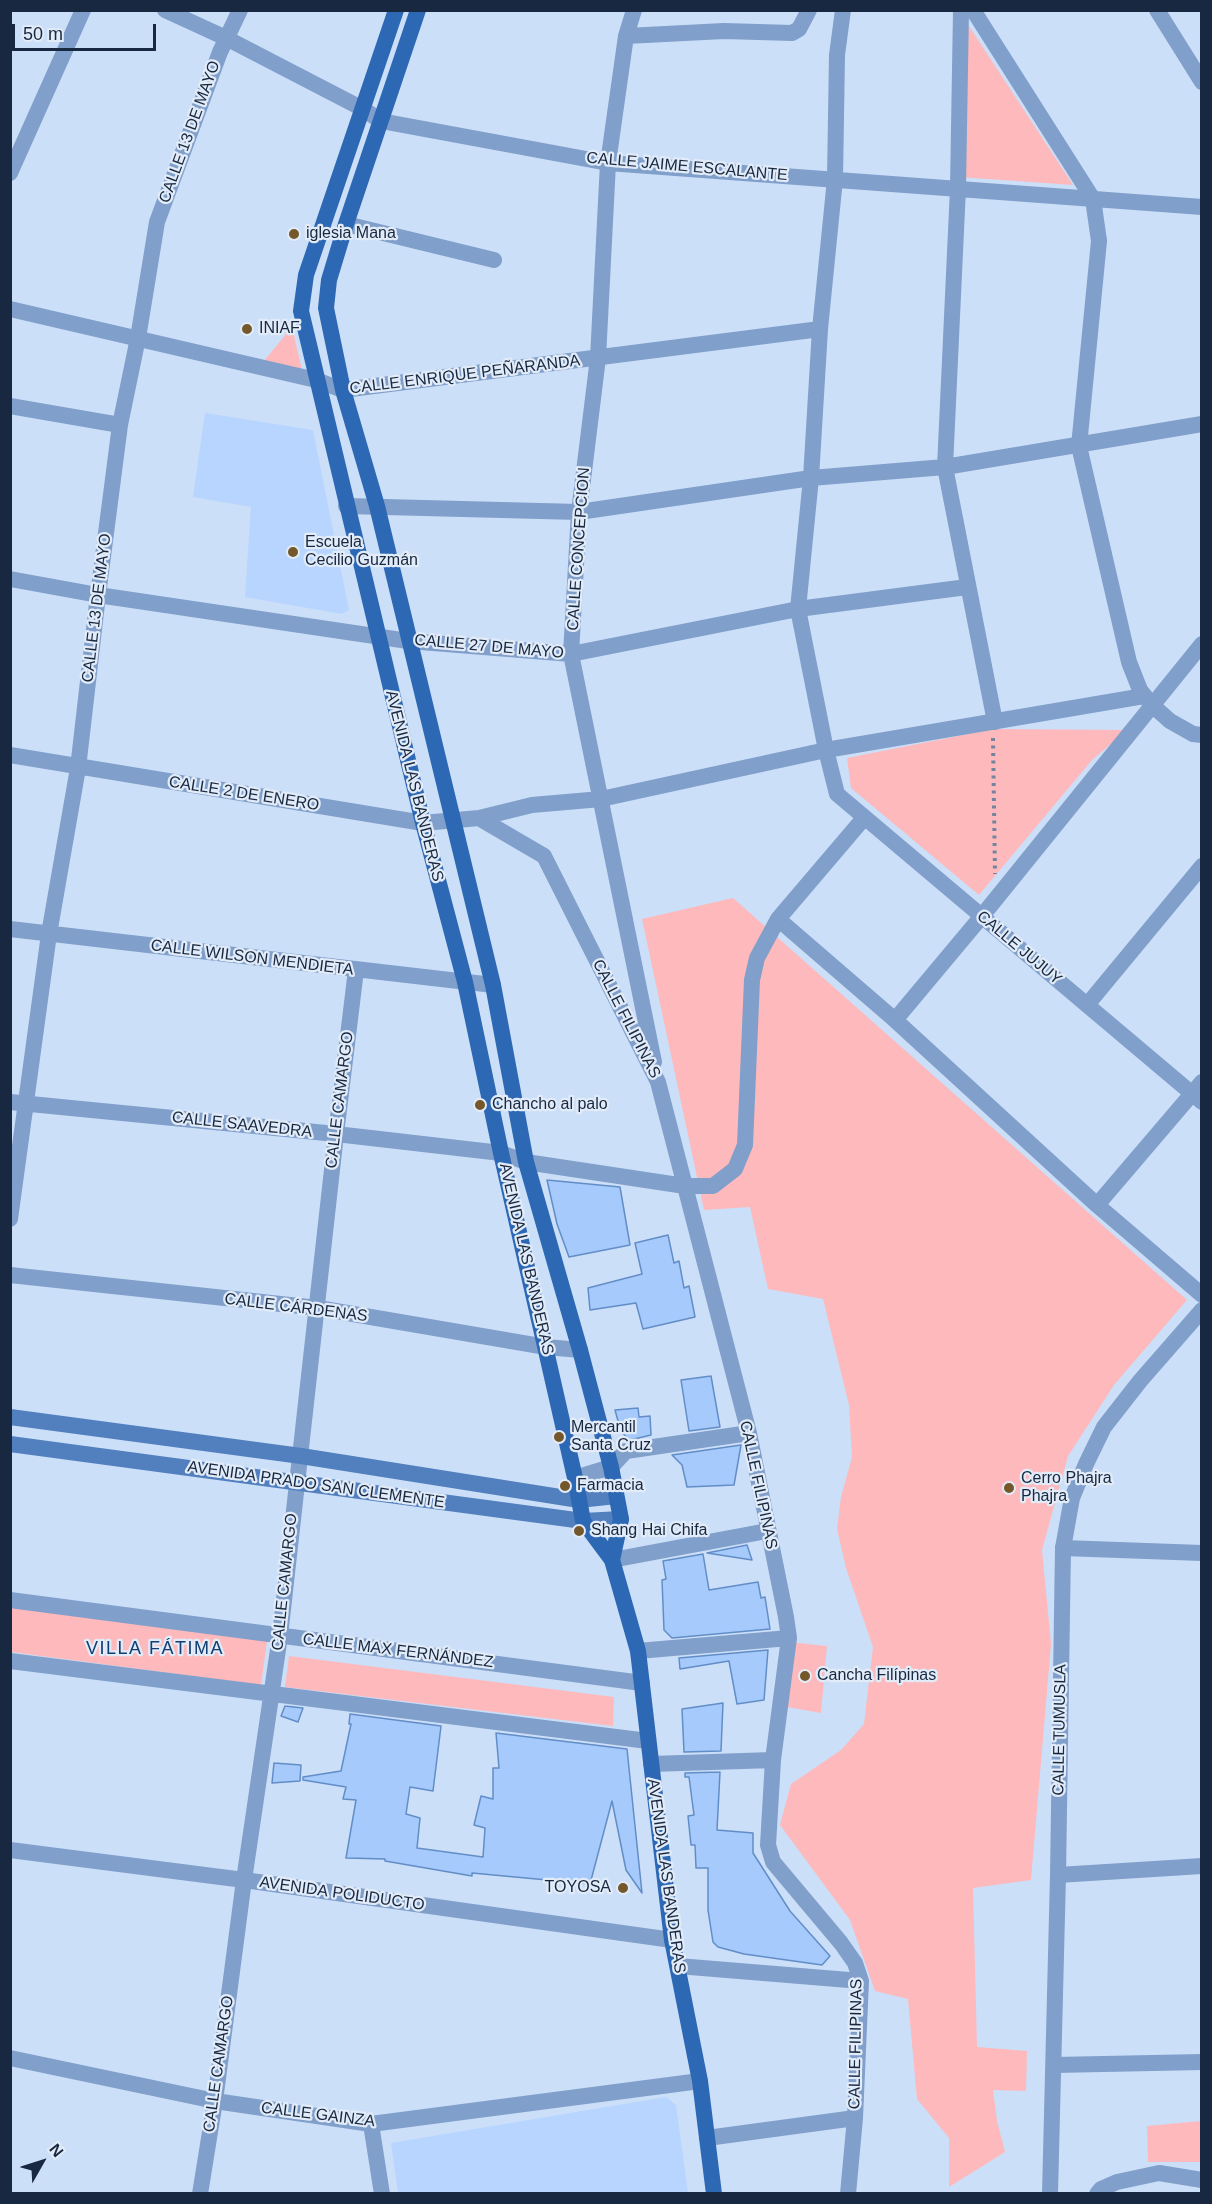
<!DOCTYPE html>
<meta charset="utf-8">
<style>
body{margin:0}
#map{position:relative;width:1212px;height:2204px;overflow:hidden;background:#ccdff8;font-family:Arial,sans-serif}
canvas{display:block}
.frame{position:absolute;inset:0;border:12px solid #172840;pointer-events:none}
.north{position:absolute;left:12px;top:2132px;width:60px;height:60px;-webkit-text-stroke:4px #e2ebf8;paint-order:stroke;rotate:51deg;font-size:16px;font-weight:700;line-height:24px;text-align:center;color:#172840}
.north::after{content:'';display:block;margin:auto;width:21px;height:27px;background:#172840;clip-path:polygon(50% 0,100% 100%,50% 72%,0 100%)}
.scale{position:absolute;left:12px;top:24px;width:144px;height:27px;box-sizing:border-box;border:3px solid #172840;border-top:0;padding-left:8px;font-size:18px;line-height:21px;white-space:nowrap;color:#172840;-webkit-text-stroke:4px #e2ebf8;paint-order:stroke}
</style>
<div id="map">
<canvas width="1212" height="2204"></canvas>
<div class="frame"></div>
<div class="north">N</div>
<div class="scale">50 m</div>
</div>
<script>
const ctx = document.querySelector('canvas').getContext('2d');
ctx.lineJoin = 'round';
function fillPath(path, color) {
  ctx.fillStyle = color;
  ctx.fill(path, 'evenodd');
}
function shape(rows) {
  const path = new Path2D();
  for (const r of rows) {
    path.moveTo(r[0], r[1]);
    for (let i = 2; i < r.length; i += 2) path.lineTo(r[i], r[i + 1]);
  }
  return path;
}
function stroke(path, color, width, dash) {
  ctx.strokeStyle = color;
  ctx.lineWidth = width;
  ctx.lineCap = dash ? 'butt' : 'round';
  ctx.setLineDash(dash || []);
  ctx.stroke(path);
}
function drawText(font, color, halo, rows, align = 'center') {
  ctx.font = font + ' Arial,sans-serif';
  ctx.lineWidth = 4.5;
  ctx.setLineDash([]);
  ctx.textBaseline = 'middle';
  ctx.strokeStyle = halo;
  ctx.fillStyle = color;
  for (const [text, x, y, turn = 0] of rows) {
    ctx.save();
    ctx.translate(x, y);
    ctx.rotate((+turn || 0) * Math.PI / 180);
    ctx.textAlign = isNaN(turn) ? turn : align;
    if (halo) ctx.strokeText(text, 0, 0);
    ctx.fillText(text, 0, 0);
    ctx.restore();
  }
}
const built = shape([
 [205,413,313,430,349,610,342,614,245,597,251,507,193,497],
 [666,2097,676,2105,688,2193,398,2193,391,2143]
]);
const green = shape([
 [959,11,1073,185,959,177],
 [292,327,302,370,263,362],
 [993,729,1127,730,1092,760,979,895,851,788,847,758],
 [733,898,1187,1300,1114,1385,1068,1456,1042,1550,1051,1644,1031,1880,973,1888,977,2047,1027,2051,1026,2091,993,2090,997,2121,1005,2152,949,2187,949,2138,917,2099,908,1999,875,1991,850,1920,780,1825,791,1784,841,1750,864,1724,873,1647,846,1568,837,1529,841,1497,852,1457,849,1405,823,1299,768,1289,750,1207,704,1210,642,919],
 [11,1607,267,1641,261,1685,11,1652],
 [788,1642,827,1646,821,1713,782,1706],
 [289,1656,614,1697,613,1726,285,1687],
 [1201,2121,1201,2162,1148,2162,1147,2126]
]);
const building = shape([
 [547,1180,620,1187,630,1245,569,1257,557,1224,547,1180],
 [668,1235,674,1263,679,1261,684,1288,689,1286,695,1317,643,1329,636,1303,590,1310,588,1288,642,1274,635,1243,668,1235],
 [711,1376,720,1427,689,1431,681,1380,711,1376],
 [638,1408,639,1417,650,1416,651,1435,630,1440,621,1432,615,1410,638,1408],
 [741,1445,734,1485,687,1487,682,1465,672,1455,741,1445],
 [747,1545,752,1560,707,1553,747,1545],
 [703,1554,709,1590,758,1582,761,1598,765,1597,770,1629,672,1638,664,1630,662,1580,666,1579,663,1561,703,1554],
 [768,1650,764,1700,737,1704,729,1661,680,1669,679,1658,768,1650],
 [723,1703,721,1751,684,1752,682,1709,723,1703],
 [285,1706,303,1708,298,1722,281,1716,285,1706],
 [350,1714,441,1726,433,1791,410,1787,406,1814,420,1818,417,1848,483,1857,485,1828,474,1825,481,1796,493,1799,493,1768,499,1768,496,1733,627,1749,642,1893,626,1870,612,1801,590,1884,472,1873,472,1876,385,1861,385,1859,346,1858,356,1800,343,1799,346,1787,303,1780,303,1777,341,1771,351,1724,349,1724,350,1714],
 [274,1763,301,1765,300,1781,272,1783,274,1763],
 [720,1772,717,1830,753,1833,753,1853,790,1911,830,1956,822,1965,744,1954,718,1947,713,1942,708,1910,708,1868,696,1868,695,1845,691,1845,688,1816,694,1815,689,1777,685,1777,685,1773,720,1772]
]);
const path = shape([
 [993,738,995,874]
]);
const minor = shape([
 [165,10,226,38,363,109,381,121,608,163,1202,207],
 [634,10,626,36,608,163,598,358,579,512,571,654,654,1062],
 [843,10,837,55,835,179,820,329,811,478,798,609,826,750,837,794,1202,1102],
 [961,10,958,188,945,467,995,722],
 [1157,10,1202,82],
 [626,36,724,31,792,33,799,29,809,10],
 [10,173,83,10],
 [1093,199,1099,241],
 [346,224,494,260],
 [343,390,820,329],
 [10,406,120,425],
 [346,506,579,512,811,478,945,467,1202,424],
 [10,579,98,595,408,641,571,654,798,609,967,587],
 [10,755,423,823,479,818,532,805,601,799,826,750,1144,696],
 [479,818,544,856,658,1082,749,1433,786,1617,789,1638,773,1760,768,1845,773,1862,841,1943,855,1963,861,1981,855,2118,848,2194],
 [778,919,895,1020,1097,1205,1202,1295],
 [10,929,493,985],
 [1087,1005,1202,866],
 [895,1020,982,916,1202,644],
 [10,1102,336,1134,501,1153,526,1162,685,1186,713,1186,735,1169,745,1145,752,980,757,958,778,919,864,818],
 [1097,1205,1202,1082],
 [10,1219,49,934,78,768,98,595,120,425,138,338,157,222,220,52,240,10],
 [10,1275,318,1308,546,1347,580,1350],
 [575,1478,611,1467,626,1451,749,1433],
 [1063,1548,1202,1553],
 [612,1560,767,1531],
 [10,1600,642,1683],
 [638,1651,789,1638],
 [10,1661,648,1741],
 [651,1764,773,1760],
 [1058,1875,1202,1866],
 [678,1966,861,1981],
 [10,2058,215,2101,371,2124,700,2081],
 [1054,2065,1202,2062],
 [371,2124,382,2194],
 [707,2138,855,2118],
 [200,2194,215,2101,244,1880,280,1636,336,1134,356,970],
 [1097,2194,1101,2189,1117,2182,1159,2173,1202,2180]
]);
const tertiary = shape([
 [973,10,1093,199],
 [1099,241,1079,446,1129,662,1140,690,1152,705,1170,721,1193,734,1202,735],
 [10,309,316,380,343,390],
 [10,1850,244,1880,672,1940],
 [1050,2194,1058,1875,1063,1548,1072,1498,1086,1464,1104,1427,1140,1381,1202,1310]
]);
const secondary = shape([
 [10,1417,301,1456,579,1500,616,1496],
 [10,1444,583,1521,621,1519]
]);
const primary = shape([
 [396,10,306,275,301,311,423,823,465,982,501,1153,575,1478,583,1521,612,1560,638,1651,672,1940,700,2081,714,2194],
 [418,10,346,224,329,280,326,308,343,390,377,506,493,985,526,1162,580,1350,611,1467,621,1519,612,1560]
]);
const markers = [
 [294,234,6,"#74572a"],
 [247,329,6,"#74572a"],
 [293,552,6,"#74572a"],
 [480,1105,6,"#74572a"],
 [559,1437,6,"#74572a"],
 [565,1486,6,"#74572a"],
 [1009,1488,6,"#74572a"],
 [579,1531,6,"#74572a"],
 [805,1676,6,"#74572a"],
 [623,1888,6,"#74572a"]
];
const streetNames = [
 ["CALLE 13 DE MAYO",190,132,-70],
 ["CALLE JAIME ESCALANTE",687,167,5],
 ["CALLE ENRIQUE PEÑARANDA",465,375,-7],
 ["CALLE CONCEPCION",579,549,-86],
 ["CALLE 13 DE MAYO",97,608,-83],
 ["CALLE 27 DE MAYO",489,647,5],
 ["AVENIDA LAS BANDERAS",414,786,76],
 ["CALLE 2 DE ENERO",244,794,9],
 ["CALLE JUJUY",1019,948,40],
 ["CALLE WILSON MENDIETA",252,958,7],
 ["CALLE FILIPINAS",626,1019,63],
 ["CALLE CAMARGO",340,1100,-83],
 ["CALLE SAAVEDRA",242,1125,6],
 ["AVENIDA LAS BANDERAS",526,1259,77],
 ["CALLE CÁRDENAS",296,1308,7],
 ["AVENIDA PRADO SAN CLEMENTE",316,1485,8],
 ["CALLE FILIPINAS",758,1485,78],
 ["CALLE CAMARGO",285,1582,-84],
 ["CALLE MAX FERNÁNDEZ",398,1651,7],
 ["CALLE TUMUSLA",1060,1730,-89],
 ["AVENIDA LAS BANDERAS",666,1876,82],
 ["AVENIDA POLIDUCTO",342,1894,8],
 ["CALLE FILIPINAS",856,2044,-89],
 ["CALLE CAMARGO",219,2064,-82],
 ["CALLE GAINZA",318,2115,7]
];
const poiNames = [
 ["iglesia Mana",306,234],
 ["INIAF",259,329],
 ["Escuela",305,543],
 ["Cecilio Guzmán",305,561],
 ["Chancho al palo",492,1105],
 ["Mercantil",571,1428],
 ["Santa Cruz",571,1446],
 ["Cerro Phajra",1021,1479],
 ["Phajra",1021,1497],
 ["Farmacia",577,1486],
 ["Shang Hai Chifa",591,1531],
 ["Cancha Filípinas",817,1676],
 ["TOYOSA",611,1888,"right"]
];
const neighbourhoodNames = [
 ["VILLA FÁTIMA",155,1649]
];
fillPath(built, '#b7d5fe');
fillPath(green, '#feb9bc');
fillPath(building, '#a5cafb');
stroke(building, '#628dc7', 1.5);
stroke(path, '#73859e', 4, [3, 4.5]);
stroke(minor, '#809fca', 16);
stroke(tertiary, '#809fca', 16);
stroke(secondary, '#5280be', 16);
stroke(primary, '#2d68b4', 16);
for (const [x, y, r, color] of markers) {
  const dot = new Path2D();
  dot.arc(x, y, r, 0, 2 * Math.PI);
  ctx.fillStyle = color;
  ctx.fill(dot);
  stroke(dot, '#e2ebf8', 2);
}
drawText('16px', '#172840', '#e2ebf8', streetNames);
drawText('16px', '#172840', '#e2ebf8', poiNames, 'left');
ctx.letterSpacing = '1.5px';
drawText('18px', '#143d71', '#e2ebf8', neighbourhoodNames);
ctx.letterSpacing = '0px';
</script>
